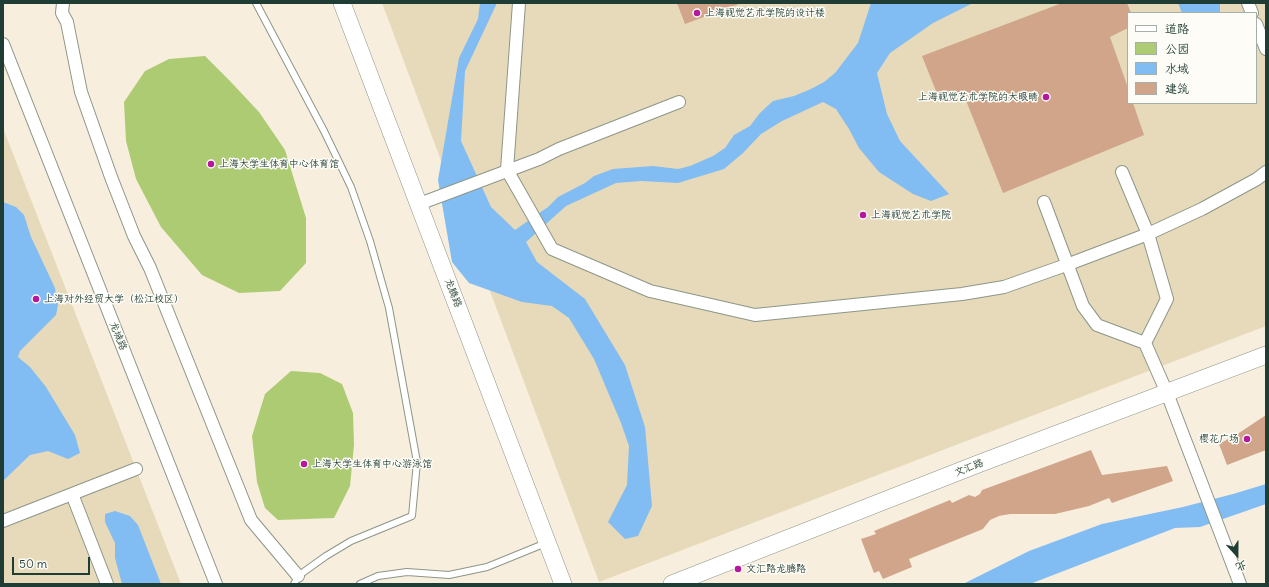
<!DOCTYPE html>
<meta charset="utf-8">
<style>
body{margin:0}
#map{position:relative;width:1269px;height:587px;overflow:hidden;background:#f8eedd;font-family:Delius,"LXGW WenKai TC",sans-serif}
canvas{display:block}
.frame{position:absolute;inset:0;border:4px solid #1f3d34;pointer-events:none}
.legend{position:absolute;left:1127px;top:12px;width:130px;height:92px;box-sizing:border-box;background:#fdfcf7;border:1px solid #a4b0a9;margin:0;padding:5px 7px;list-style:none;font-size:12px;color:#1f3d34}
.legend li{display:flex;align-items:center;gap:8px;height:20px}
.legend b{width:20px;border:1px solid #a4b0a9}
.north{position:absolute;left:1217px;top:535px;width:40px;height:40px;-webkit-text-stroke:3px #fdfcf7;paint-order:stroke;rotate:159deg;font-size:11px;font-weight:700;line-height:16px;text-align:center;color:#1f3d34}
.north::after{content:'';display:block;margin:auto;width:14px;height:18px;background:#1f3d34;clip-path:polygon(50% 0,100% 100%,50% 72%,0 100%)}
.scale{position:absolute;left:12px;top:557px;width:78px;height:18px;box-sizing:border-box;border:2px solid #1f3d34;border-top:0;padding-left:5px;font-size:12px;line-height:14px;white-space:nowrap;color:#1f3d34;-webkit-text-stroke:3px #fdfcf7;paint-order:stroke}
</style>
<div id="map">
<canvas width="1269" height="587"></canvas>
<div class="frame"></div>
<ul class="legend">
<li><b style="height:5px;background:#fff"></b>道路</li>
<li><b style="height:11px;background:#adcb72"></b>公园</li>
<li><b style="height:11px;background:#81bcf3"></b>水域</li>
<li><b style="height:11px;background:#d0a58a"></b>建筑</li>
</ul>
<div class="north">北</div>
<div class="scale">50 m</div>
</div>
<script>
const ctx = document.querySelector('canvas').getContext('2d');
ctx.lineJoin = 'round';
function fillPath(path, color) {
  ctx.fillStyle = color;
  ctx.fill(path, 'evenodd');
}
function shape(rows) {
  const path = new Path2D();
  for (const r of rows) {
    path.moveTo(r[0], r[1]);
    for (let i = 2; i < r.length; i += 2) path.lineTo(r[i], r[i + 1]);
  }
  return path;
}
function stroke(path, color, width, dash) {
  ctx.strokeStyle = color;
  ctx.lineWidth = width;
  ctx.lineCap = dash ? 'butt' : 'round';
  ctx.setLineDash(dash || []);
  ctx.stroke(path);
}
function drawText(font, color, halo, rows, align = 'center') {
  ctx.font = font + ' Delius,"LXGW WenKai TC",sans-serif';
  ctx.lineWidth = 3;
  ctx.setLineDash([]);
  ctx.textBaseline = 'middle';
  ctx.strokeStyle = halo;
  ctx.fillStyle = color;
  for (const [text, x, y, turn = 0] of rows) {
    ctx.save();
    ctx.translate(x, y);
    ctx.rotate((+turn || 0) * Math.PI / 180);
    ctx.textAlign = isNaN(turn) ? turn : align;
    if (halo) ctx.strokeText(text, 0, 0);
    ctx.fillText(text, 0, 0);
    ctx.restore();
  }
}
const built = shape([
 [382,3,1266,3,1266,326,599,582],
 [1128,13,1256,13,1256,103,1128,103],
 [3,128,181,584,3,584]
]);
const green = shape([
 [205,56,229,80,259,112,285,150,306,218,306,263,280,291,239,293,202,275,161,227,136,179,126,141,124,102,145,71,169,59],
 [291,371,320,373,342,384,353,413,354,445,350,486,334,518,278,520,265,508,257,482,252,436,265,394]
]);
const water = shape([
 [480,3,497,3,465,71,461,141,491,207,515,230,548,207,558,197,585,183,594,176,613,169,653,166,678,169,690,166,713,156,725,148,734,135,750,126,760,113,773,101,794,96,811,89,824,82,835,73,858,43,871,3,973,3,933,23,890,53,877,73,887,114,900,141,949,194,931,201,913,194,879,172,859,148,849,129,836,109,823,102,782,121,761,134,743,153,724,169,678,183,641,181,616,183,566,206,526,242,537,262,585,299,625,365,645,427,652,506,638,536,625,539,608,522,627,485,629,446,621,423,594,359,569,318,552,306,522,302,469,283,452,262,438,180,459,58,478,19],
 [1178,3,1220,3,1220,13,1182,13],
 [3,202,16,207,24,215,31,237,55,288,58,305,56,315,20,351,18,357,30,367,46,387,75,435,80,453,68,459,48,451,30,455,3,481],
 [1266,484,1266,504,1200,527,1175,528,1030,584,963,584,1029,551,1102,524,1183,507,1233,494],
 [115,511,130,516,138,525,161,584,122,584,115,558,115,543,105,522,105,514]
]);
const building = shape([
 [677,3,739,3,739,4,685,24],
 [1062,3,1127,3,1131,13,1128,13,1128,28,1110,37,1128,88,1128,103,1133,103,1144,135,1003,193,963,93,940,101,922,56],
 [1266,415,1266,450,1227,465,1219,444,1239,433],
 [1091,450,1102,475,1167,466,1173,481,1112,503,1109,498,1089,506,1055,514,1010,514,999,516,990,520,983,529,909,559,912,567,883,579,879,571,874,573,861,539,876,534,874,531,950,500,952,503,969,495,975,497,980,494,982,490]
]);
const lane = shape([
 [256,3,324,131,351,187,370,241,389,308,417,462,412,516,351,541,326,556,298,576,294,584],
 [360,584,378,576,407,572,449,575,487,567,546,543]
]);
const street = shape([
 [63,3,62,13,67,22,81,92,111,177,134,236,150,268,251,520,298,576],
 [519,3,507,170,552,249,650,291,755,315,962,294,1004,287,1069,264,1148,234,1202,209,1257,179,1266,172],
 [1248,3,1252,13],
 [1256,24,1266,49],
 [3,44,216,584],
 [1122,172,1148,234,1167,299,1145,343],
 [1044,202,1083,306,1097,325,1145,343,1167,393,1240,584],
 [419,204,539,159,559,149,679,102],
 [72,494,107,584],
 [3,521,136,469]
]);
const secondary = shape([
 [342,3,563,584],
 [672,584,978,464,1266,355]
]);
const markers = [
 [697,13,4,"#b5179e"],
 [1046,97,4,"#b5179e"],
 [211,164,4,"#b5179e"],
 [863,215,4,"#b5179e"],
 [36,299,4,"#b5179e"],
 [1247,439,4,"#b5179e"],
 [304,464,4,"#b5179e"],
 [738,569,4,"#b5179e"]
];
const poiNames = [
 ["上海视觉艺术学院的设计楼",705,13],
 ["上海视觉艺术学院的大眼睛",1038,97,"right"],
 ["上海大学生体育中心体育馆",219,164],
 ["上海视觉艺术学院",871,215],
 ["上海对外经贸大学（松江校区）",44,299],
 ["樱花广场",1239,439,"right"],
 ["上海大学生体育中心游泳馆",312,464],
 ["文汇路龙腾路",746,569]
];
const streetNames = [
 ["龙腾路",453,293,69],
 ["龙城路",118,336,68],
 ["文汇路",969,468,-21]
];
fillPath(built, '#e6daba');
fillPath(green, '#adcb72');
fillPath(water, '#81bcf3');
fillPath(building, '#d0a58a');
stroke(lane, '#8c9688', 8);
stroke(street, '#8c9688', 14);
stroke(secondary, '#8c9688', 18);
stroke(lane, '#fff', 6);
stroke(street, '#fff', 12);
stroke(secondary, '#fff', 17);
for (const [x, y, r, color] of markers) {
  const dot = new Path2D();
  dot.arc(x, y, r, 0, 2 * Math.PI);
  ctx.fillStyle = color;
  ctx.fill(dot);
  stroke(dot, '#fdfcf7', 1.5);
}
drawText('10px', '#1f3d34', '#fdfcf7', poiNames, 'left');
drawText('10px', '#1f3d34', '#fdfcf7', streetNames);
</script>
